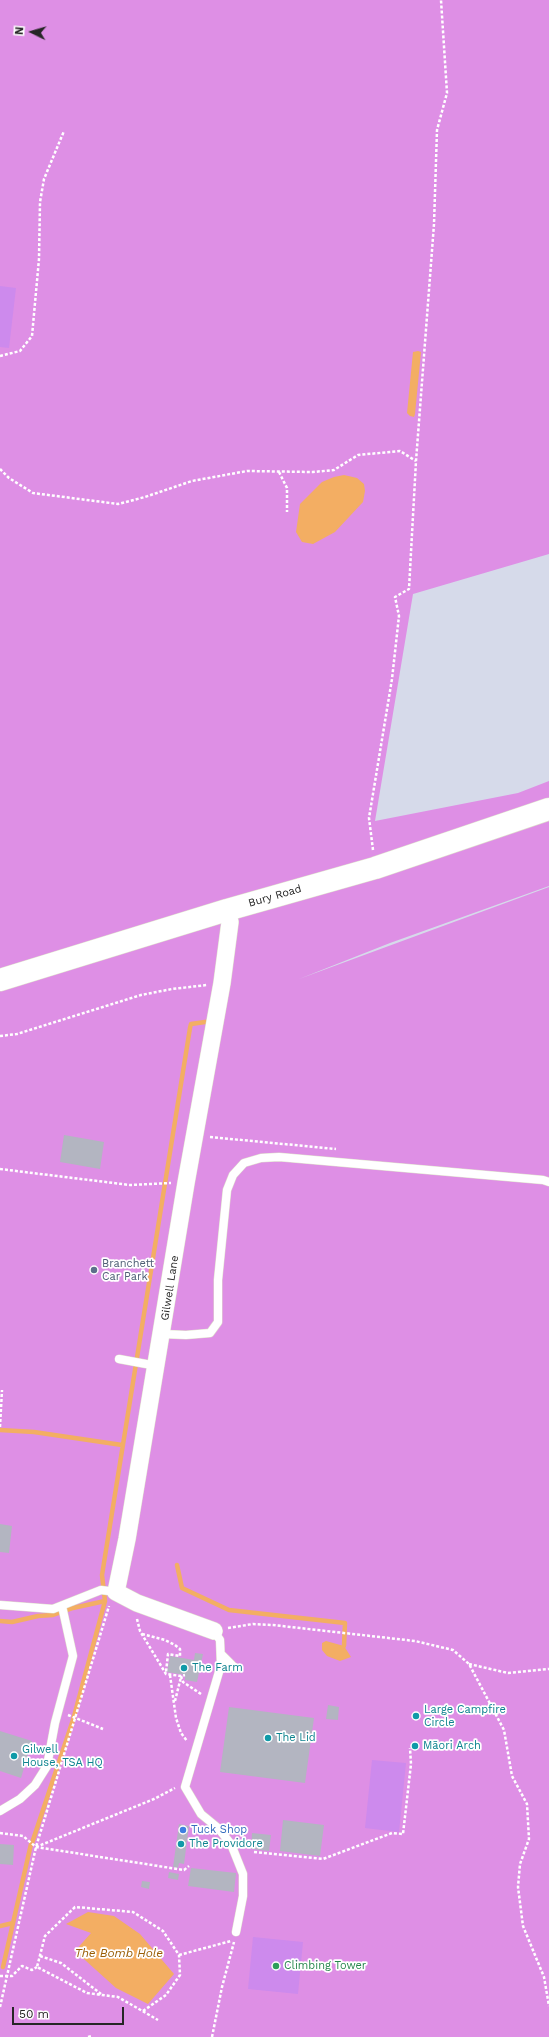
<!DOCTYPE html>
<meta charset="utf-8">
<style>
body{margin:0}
#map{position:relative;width:549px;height:2037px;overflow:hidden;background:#d6daea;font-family:"Work Sans",sans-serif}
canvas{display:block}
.north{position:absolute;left:12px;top:12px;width:40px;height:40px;-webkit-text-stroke:3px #fff;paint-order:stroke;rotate:275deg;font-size:11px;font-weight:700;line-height:16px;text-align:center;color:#262626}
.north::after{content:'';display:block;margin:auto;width:14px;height:18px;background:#262626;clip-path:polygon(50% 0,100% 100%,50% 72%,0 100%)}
.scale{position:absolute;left:12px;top:2007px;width:112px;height:18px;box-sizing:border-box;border:2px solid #262626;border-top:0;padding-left:5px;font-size:12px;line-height:14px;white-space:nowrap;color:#262626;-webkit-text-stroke:3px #fff;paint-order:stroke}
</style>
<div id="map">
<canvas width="549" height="2037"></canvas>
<div class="north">N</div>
<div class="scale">50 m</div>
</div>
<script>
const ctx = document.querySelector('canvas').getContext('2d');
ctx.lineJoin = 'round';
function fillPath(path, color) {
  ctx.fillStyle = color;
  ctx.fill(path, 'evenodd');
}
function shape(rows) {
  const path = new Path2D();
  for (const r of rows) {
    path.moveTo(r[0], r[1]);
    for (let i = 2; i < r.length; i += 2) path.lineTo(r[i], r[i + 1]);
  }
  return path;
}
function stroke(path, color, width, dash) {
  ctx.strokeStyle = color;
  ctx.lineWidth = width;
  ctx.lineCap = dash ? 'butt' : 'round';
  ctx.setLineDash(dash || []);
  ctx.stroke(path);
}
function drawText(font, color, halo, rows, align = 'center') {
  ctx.font = font + ' "Work Sans",sans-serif';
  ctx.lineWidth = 3.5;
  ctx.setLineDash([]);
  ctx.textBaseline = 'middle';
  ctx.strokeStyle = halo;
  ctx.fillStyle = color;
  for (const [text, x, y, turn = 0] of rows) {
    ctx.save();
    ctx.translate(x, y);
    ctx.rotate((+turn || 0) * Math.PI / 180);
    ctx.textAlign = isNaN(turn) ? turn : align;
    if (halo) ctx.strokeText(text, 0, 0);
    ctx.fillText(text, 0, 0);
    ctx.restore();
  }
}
const green = shape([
 [0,0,549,0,549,554,413,594,375,821,518,793,549,781,549,886,390,943,299,979,549,887,549,2037,0,2037]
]);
const pitch = shape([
 [0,286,16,288,9,348,0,347],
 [372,1760,406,1763,399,1832,365,1828],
 [253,1937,303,1942,298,1994,248,1989]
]);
const water = shape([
 [418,351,421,352,415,414,414,417,410,416,407,413,413,352],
 [344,475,357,478,364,484,365,491,363,502,335,532,313,544,302,542,296,532,300,504,322,482,334,477],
 [326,1641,344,1646,351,1657,340,1661,327,1656,322,1650,322,1643],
 [88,1912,114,1916,140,1934,174,1974,148,2004,116,1988,75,1951,91,1933,66,1924]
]);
const stream = shape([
 [0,1430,34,1432,122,1445],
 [177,1565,182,1588,229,1610,345,1623,344,1646],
 [0,1621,12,1622,38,1616,53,1615,73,1608,105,1601],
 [32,1843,73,1720,105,1601,102,1575,190,1028,191,1024,212,1021],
 [0,1926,13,1923],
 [3,1967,31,1844]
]);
const building = shape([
 [64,1135,104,1142,100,1169,60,1162],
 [0,1524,12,1526,9,1553,0,1552],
 [195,1653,203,1654,197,1682,185,1680,185,1675,167,1672,170,1656,194,1660],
 [328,1705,339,1707,338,1720,326,1719],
 [229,1707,314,1718,305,1783,220,1772],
 [0,1731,32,1741,21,1778,0,1771],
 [283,1820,324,1825,320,1856,280,1851],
 [179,1824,189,1826,184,1864,179,1863,178,1868,173,1867],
 [252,1833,271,1835,269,1851,251,1849],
 [0,1844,14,1845,13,1865,0,1864],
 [191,1868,236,1873,234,1892,188,1886],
 [169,1872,179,1874,178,1880,168,1878],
 [142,1881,150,1882,149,1889,141,1887]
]);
const path = shape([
 [0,356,20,351,32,336,39,259,40,202,44,179,64,131],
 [0,469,9,478,33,493,118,504,145,497,192,481,247,471,313,472,334,470,358,455,400,451,416,461],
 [279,472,287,488,287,512],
 [373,850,369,818,392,679,399,616,395,597,409,589,416,461,434,224,437,130,447,93,441,0],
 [0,1036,17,1034,141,995,172,989,207,985],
 [210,1137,336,1149],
 [0,1169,130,1185,171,1183],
 [0,1427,2,1390],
 [137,1619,140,1631,166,1674,181,1676,185,1675],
 [228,1628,253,1624,273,1625,415,1641,453,1650,469,1664,504,1730,512,1776,527,1804,529,1839,520,1864,518,1887,523,1926,544,1977,549,2006],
 [142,1634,165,1640,175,1645,180,1649,180,1656,168,1654,166,1672],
 [469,1664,508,1673,549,1669],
 [170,1675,176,1718,181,1733,187,1741],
 [181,1676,183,1682,201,1694],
 [175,1701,181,1677],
 [68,1715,103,1729],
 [0,1833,23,1836,36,1847,184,1870,189,1866],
 [36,1847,154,1799,175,1788],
 [254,1852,323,1859,392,1833,403,1834,411,1764,410,1748],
 [179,1955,231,1941],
 [40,1956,61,1963,101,1994],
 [0,1976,12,1976,22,1966,32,1970,37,1967],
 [0,2007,36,1847,109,1606],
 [143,2011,166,1995,180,1975,179,1955,163,1931,133,1912,75,1907,45,1936,37,1967,87,1993,118,1997,158,2020],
 [88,2037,92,2036],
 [212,2037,222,1987,234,1942]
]);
const lane = shape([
 [162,1334,186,1335,210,1333,218,1322,218,1280,227,1190,233,1175,244,1163,261,1158,279,1157,543,1180,549,1182],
 [119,1359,157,1366],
 [0,1605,53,1609,101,1590,116,1592],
 [214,1631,220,1640,221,1665,185,1787,201,1814,218,1828,231,1844,243,1874,243,1896,236,1932],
 [221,1654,234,1667],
 [0,1811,20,1799,35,1785,47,1766,55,1723,73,1656,62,1606]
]);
const street = shape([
 [214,1631,137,1603,116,1592,127,1539,186,1183,222,983,230,922,227,910]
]);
const secondary = shape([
 [0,980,227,910,375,868,549,809]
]);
const markers = [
 [94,1270,4,"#5c6f8a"],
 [184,1668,4,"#0f9aa8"],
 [416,1716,4,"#0f9aa8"],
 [268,1738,4,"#0f9aa8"],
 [415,1746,4,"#0f9aa8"],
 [14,1756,4,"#0f9aa8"],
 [183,1830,4,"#3f7fe0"],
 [181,1844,4,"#0f9aa8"],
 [276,1966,4,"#2e9e5b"]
];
const streetNames = [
 ["Bury Road",275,896,-16],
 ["Gilwell Lane",170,1288,-81]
];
const serviceNames = [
 ["Branchett",102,1264],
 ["Car Park",102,1277]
];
const cultureNames = [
 ["The Farm",192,1668],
 ["Large Campfire",424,1710],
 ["Circle",424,1723],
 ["The Lid",276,1738],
 ["Māori Arch",423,1746],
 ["Gilwell",22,1750],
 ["House, TSA HQ",22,1763],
 ["The Providore",189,1844]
];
const shopNames = [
 ["Tuck Shop",191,1830]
];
const leisureNames = [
 ["Climbing Tower",284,1966]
];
const waterNames = [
 ["The Bomb Hole",119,1953]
];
fillPath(green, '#de8fe5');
fillPath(pitch, '#cd8aed');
fillPath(water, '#f3ae63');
stroke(stream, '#f3ae63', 4.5);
fillPath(building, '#b3b5c1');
stroke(lane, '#dfe1cc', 9);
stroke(street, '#dfe1cc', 18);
stroke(secondary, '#dfe1cc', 23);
stroke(path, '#fff', 2.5, [3, 2]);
stroke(lane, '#fff', 8);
stroke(street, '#fff', 17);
stroke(secondary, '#fff', 22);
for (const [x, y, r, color] of markers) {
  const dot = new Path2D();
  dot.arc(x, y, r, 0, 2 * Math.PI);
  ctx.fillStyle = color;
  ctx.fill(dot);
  stroke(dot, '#fff', 1.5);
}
drawText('11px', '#262626', '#fff', streetNames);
drawText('11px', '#4e5e75', '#fff', serviceNames, 'left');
drawText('11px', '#0d838f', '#fff', cultureNames, 'left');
drawText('11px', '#366cbe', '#fff', shopNames, 'left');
drawText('11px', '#27864d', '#fff', leisureNames, 'left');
drawText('italic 12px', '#9a5f07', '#fff', waterNames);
</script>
